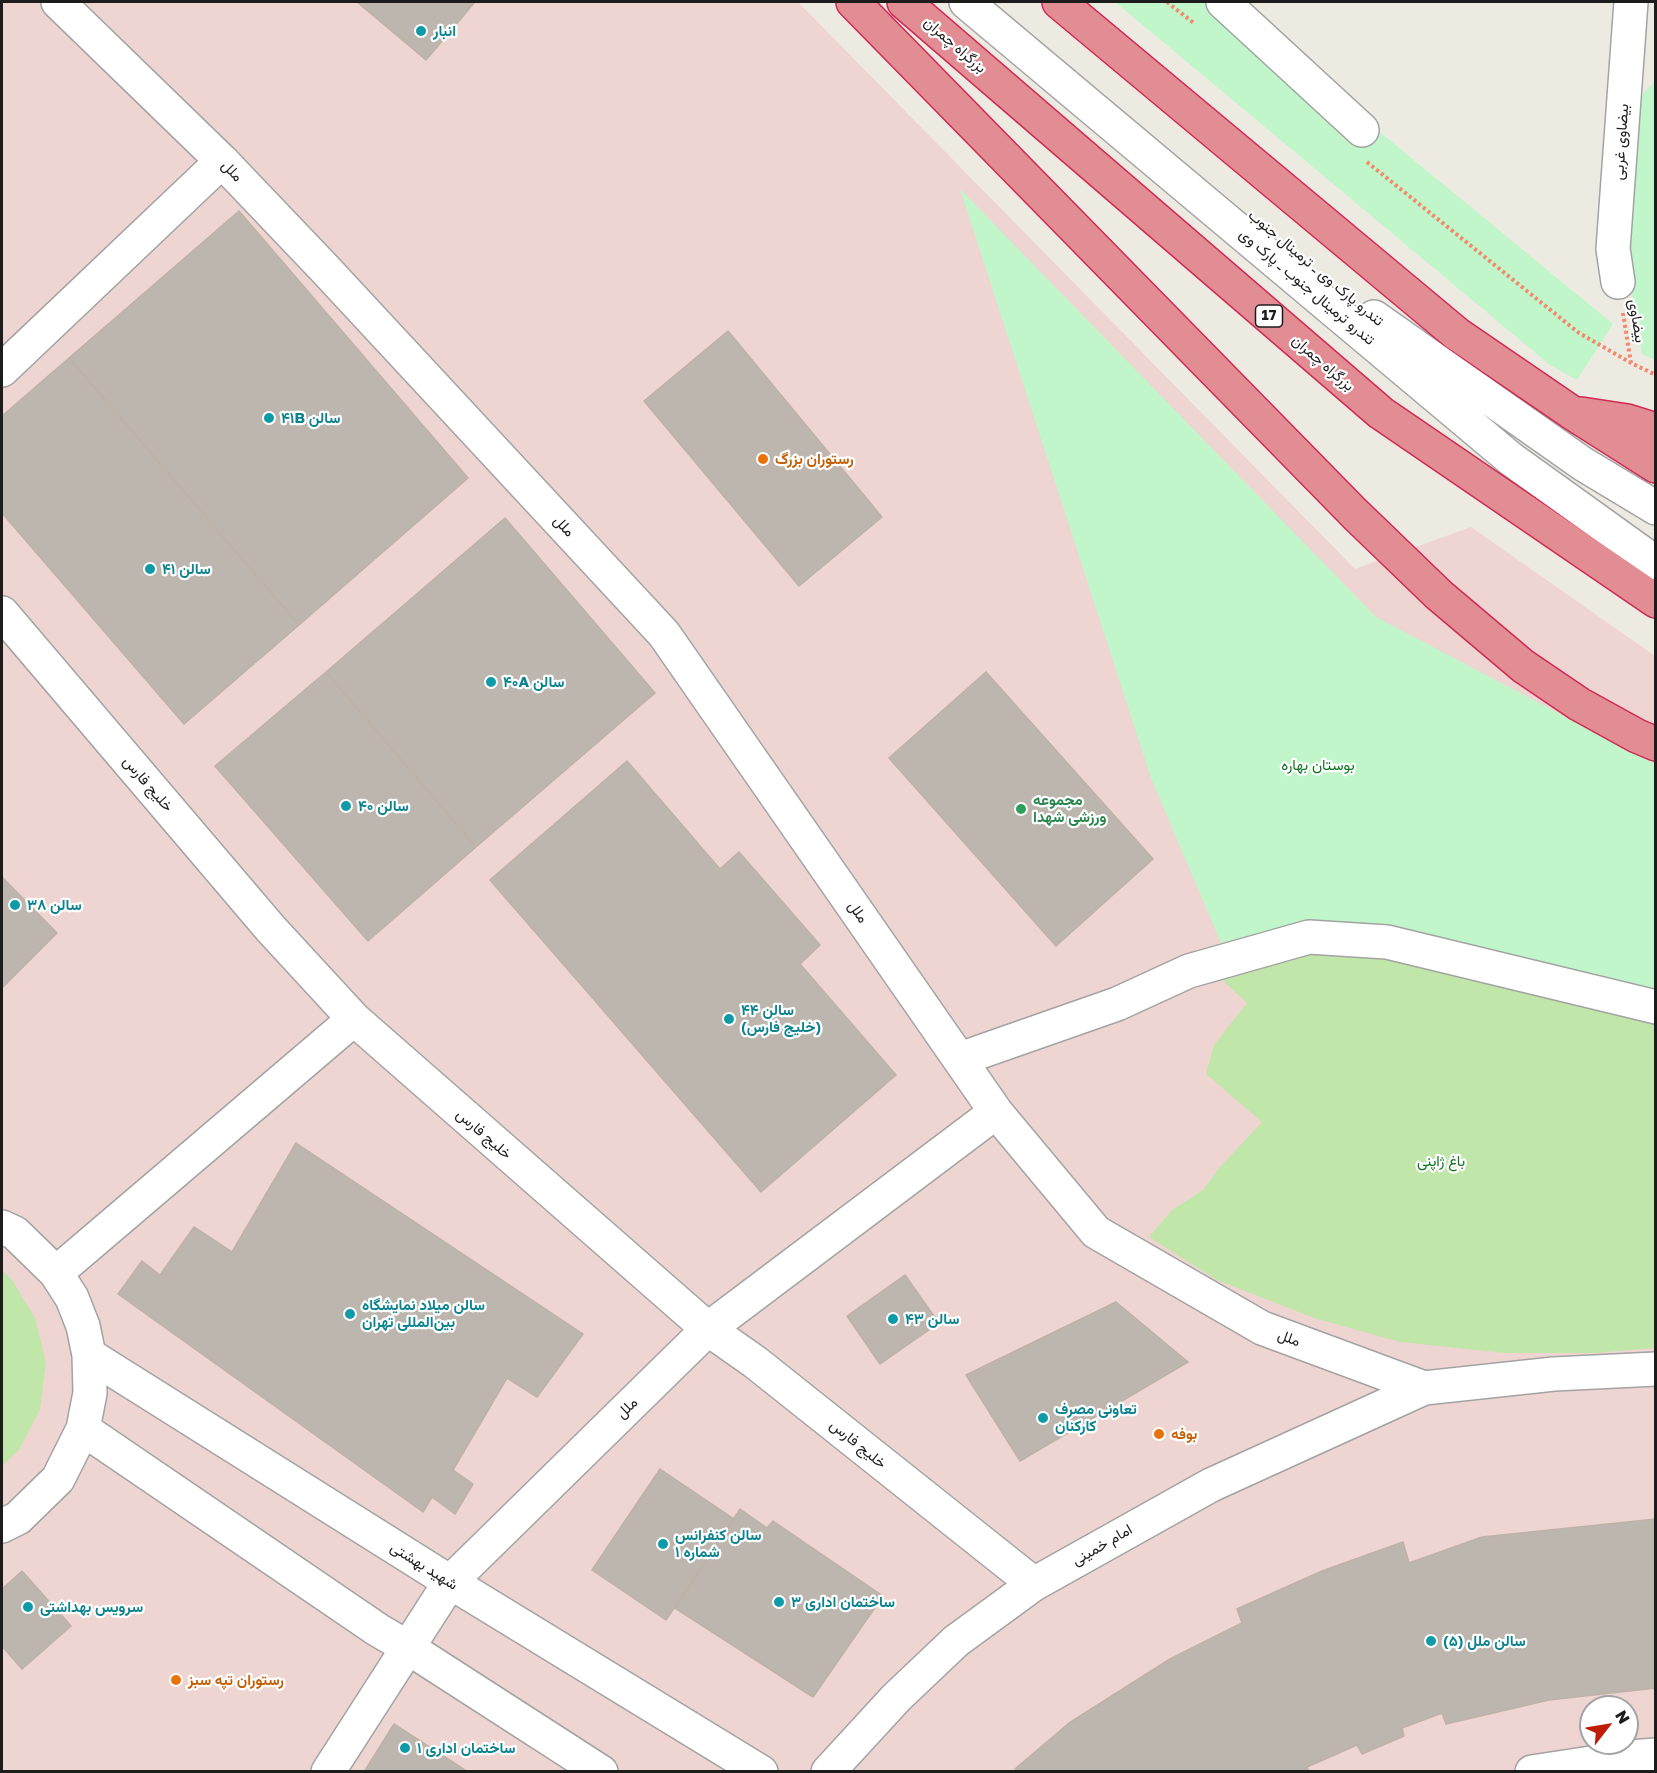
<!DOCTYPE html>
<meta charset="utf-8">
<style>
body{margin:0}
#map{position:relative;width:1657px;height:1773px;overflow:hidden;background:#edeae2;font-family:"Golos Text",sans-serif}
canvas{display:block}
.frame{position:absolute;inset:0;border:3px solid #1c1c1c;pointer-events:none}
.north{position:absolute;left:1579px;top:1695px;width:60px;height:60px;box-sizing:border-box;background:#fff;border:2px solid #a4a4a4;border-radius:50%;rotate:59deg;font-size:16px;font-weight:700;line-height:24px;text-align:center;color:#1c1c1c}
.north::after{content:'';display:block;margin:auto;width:21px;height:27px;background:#bf1b09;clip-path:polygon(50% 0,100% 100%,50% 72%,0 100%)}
</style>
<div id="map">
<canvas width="1657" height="1773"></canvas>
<div class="frame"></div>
<div class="north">N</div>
</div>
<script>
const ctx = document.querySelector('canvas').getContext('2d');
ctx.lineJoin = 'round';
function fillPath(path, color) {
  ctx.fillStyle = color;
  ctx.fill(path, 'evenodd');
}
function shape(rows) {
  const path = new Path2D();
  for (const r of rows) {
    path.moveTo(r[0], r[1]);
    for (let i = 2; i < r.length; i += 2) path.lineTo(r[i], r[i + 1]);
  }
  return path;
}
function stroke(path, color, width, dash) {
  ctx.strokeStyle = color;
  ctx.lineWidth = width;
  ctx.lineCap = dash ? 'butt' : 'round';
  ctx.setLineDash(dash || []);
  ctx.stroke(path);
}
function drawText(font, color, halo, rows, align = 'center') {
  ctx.font = font + ' "Golos Text",Vazirmatn,sans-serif';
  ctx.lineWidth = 4.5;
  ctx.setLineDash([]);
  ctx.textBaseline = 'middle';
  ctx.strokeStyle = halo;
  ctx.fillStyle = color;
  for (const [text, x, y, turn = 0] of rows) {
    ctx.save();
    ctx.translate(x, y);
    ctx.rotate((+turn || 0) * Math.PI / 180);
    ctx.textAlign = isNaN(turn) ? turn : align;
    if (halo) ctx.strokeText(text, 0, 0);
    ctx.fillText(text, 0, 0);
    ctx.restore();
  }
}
const commercial = shape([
 [2,2,798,2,1355,569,1471,527,1655,656,1655,1771,2,1772],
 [1591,1707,1627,1707,1627,1743,1591,1743]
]);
const grass = shape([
 [1331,944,1485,984,1655,1022,1655,1348,1596,1353,1505,1353,1400,1342,1314,1318,1217,1280,1149,1237,1172,1210,1203,1190,1220,1167,1262,1122,1206,1074,1214,1045,1247,1003,1220,978],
 [2,1271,11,1278,35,1318,46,1363,40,1409,19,1450,2,1466]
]);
const park = shape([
 [1115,2,1222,2,1613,324,1577,380,1550,365],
 [1655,81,1655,360,1642,354,1627,264,1634,103],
 [960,189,1376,617,1655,764,1655,992,1301,923,1221,943,1151,778]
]);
const building = shape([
 [357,2,475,2,426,60,357,2],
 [239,211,468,478,299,625,69,358,239,211],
 [728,331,882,517,799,586,644,401,728,331],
 [69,358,299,625,184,724,2,513,2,416,69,358],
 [505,518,655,693,476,847,326,672,505,518],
 [326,672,476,847,368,941,215,766,326,672],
 [986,672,1153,859,1056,946,889,758,986,672],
 [627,761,720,869,739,852,820,945,800,964,896,1075,761,1192,490,880,627,761],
 [2,877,57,933,2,988,2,877],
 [296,1143,583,1334,537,1397,507,1378,453,1470,473,1484,455,1514,432,1497,423,1512,118,1294,142,1261,160,1275,194,1227,232,1252,296,1143],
 [905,1275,939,1323,880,1364,847,1316,905,1275],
 [1116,1302,1188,1362,1020,1461,966,1375,1116,1302],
 [660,1469,734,1519,666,1620,592,1570,660,1469],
 [740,1509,767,1528,773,1521,883,1596,813,1697,675,1608,740,1509],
 [1656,1519,1656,1688,1549,1700,1446,1724,1442,1713,1402,1728,1404,1736,1362,1754,1357,1745,1307,1767,1309,1772,1017,1772,1015,1769,1069,1723,1170,1659,1242,1623,1237,1609,1322,1571,1403,1542,1409,1563,1482,1537,1656,1519],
 [22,1571,71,1626,22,1669,2,1646,2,1589,22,1571],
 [394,1724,468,1772,364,1772,394,1724]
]);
const path = shape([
 [1167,2,1195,24],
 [1367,162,1579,333,1631,363,1656,375],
 [1623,313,1631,363]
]);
const minor = shape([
 [58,2,222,161,325,269,664,634,996,1112,1096,1232,1262,1328,1424,1388,1554,1374,1656,1369],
 [966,2,1511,459,1656,563],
 [1223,2,1362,130],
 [1618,282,1613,249,1631,2],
 [1374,317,1583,464,1656,508],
 [2,370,222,161],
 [2,613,271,929,354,1019,708,1329,755,1362,1034,1584],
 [960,1059,1117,1004,1189,971,1309,937,1387,942,1656,1007],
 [2,1227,15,1233,56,1273,72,1298,83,1326,89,1355,90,1393,83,1429,58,1479,18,1518,2,1526],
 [56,1273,354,1019],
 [89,1355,450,1582,761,1772],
 [83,1429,378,1630,407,1647,601,1772],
 [328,1772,450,1582,708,1329,996,1112],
 [828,1772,896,1698,956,1641,1034,1584,1211,1485,1424,1388],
 [1532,1772,1630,1757,1656,1755]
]);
const highway = shape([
 [853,2,1355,514,1439,595,1523,666,1579,704,1637,736,1656,744],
 [904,2,1381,413,1656,601],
 [1059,2,1457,334,1571,412,1656,466],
 [1581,414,1627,421,1656,430]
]);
const markers = [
 [421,31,6,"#0f9aa8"],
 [269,418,6,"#0f9aa8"],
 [763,459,6,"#e8710a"],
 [150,569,6,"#0f9aa8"],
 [491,682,6,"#0f9aa8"],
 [346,806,6,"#0f9aa8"],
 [1021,809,6,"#2e9e5b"],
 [15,905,6,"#0f9aa8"],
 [729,1019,6,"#0f9aa8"],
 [350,1314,6,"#0f9aa8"],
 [893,1319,6,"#0f9aa8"],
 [1043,1418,6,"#0f9aa8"],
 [1159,1434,6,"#e8710a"],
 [663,1544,6,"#0f9aa8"],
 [779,1602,6,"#0f9aa8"],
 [28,1607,6,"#0f9aa8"],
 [1431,1641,6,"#0f9aa8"],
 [176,1680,6,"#e8710a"],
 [405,1748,6,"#0f9aa8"]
];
const shields = [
 [1269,316,27]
];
const shieldNames = [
 ["17",1269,316]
];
const cultureNames = [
 ["انبار",433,31],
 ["۴۱B سالن",281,418],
 ["سالن ۴۱",162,569],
 ["۴۰A سالن",503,682],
 ["سالن ۴۰",358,806],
 ["سالن ۳۸",27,905],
 ["سالن ۴۴",741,1010],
 ["(خلیج فارس)",741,1027],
 ["سالن میلاد نمایشگاه",362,1305],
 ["بین‌المللی تهران",362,1322],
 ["سالن ۴۳",905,1319],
 ["تعاونی مصرف",1055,1409],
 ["کارکنان",1055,1426],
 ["سالن کنفرانس",675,1535],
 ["شماره ۱",675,1552],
 ["ساختمان اداری ۳",791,1602],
 ["سرویس بهداشتی",40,1607],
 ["(۵) سالن ملل",1443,1641],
 ["ساختمان اداری ۱",417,1748]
];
const streetNames = [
 ["بزرگراه چمران",955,45,41],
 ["بیضاوی غربی",1621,142,-86],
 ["ملل",232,171,46],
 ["تندرو پارک وی ـ ترمینال جنوب",1316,268,40],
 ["تندرو ترمینال جنوب ـ پارک وی",1307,287,40],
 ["بیضاوی",1637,321,81],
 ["بزرگراه چمران",1323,363,41],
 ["ملل",564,526,47],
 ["خلیج فارس",148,784,49],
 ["ملل",858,912,55],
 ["خلیج فارس",484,1134,41],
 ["ملل",1289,1338,20],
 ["ملل",627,1408,-44],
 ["خلیج فارس",858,1444,39],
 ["امام خمینی",1102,1545,-30],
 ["شهید بهشتی",424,1566,32]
];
const foodNames = [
 ["رستوران بزرگ",775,459],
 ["بوفه",1171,1434],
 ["رستوران تپه سبز",188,1680]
];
const parkNames = [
 ["بوستان بهاره",1318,765],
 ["باغ ژاپنی",1441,1161]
];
const leisureNames = [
 ["مجموعه",1033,800],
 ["ورزشی شهدا",1033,817]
];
fillPath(commercial, '#eed5d1');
fillPath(grass, '#c1e6a9');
fillPath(park, '#c0f6c9');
fillPath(building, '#bdb6af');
stroke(building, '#beb2a5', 1.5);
stroke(minor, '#a3a3a3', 36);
stroke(highway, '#cf2b53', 36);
stroke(path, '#f3886d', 4, [3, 3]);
stroke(minor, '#fff', 33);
stroke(highway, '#e28c94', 33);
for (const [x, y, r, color] of markers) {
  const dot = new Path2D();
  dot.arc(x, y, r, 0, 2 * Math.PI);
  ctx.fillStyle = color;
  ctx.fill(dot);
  stroke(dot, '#fff', 2);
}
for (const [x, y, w] of shields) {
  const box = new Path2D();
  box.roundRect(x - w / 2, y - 11, w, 22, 4.5);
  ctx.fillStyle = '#fff';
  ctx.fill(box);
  stroke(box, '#1c1c1c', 1.5);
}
drawText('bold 14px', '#1c1c1c', null, shieldNames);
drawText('bold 15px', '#0d838f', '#fff', cultureNames, 'left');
drawText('15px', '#1c1c1c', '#fff', streetNames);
drawText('bold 15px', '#c56008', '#fff', foodNames, 'left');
drawText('15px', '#107422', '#fff', parkNames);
drawText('bold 15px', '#27864d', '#fff', leisureNames, 'left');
</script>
